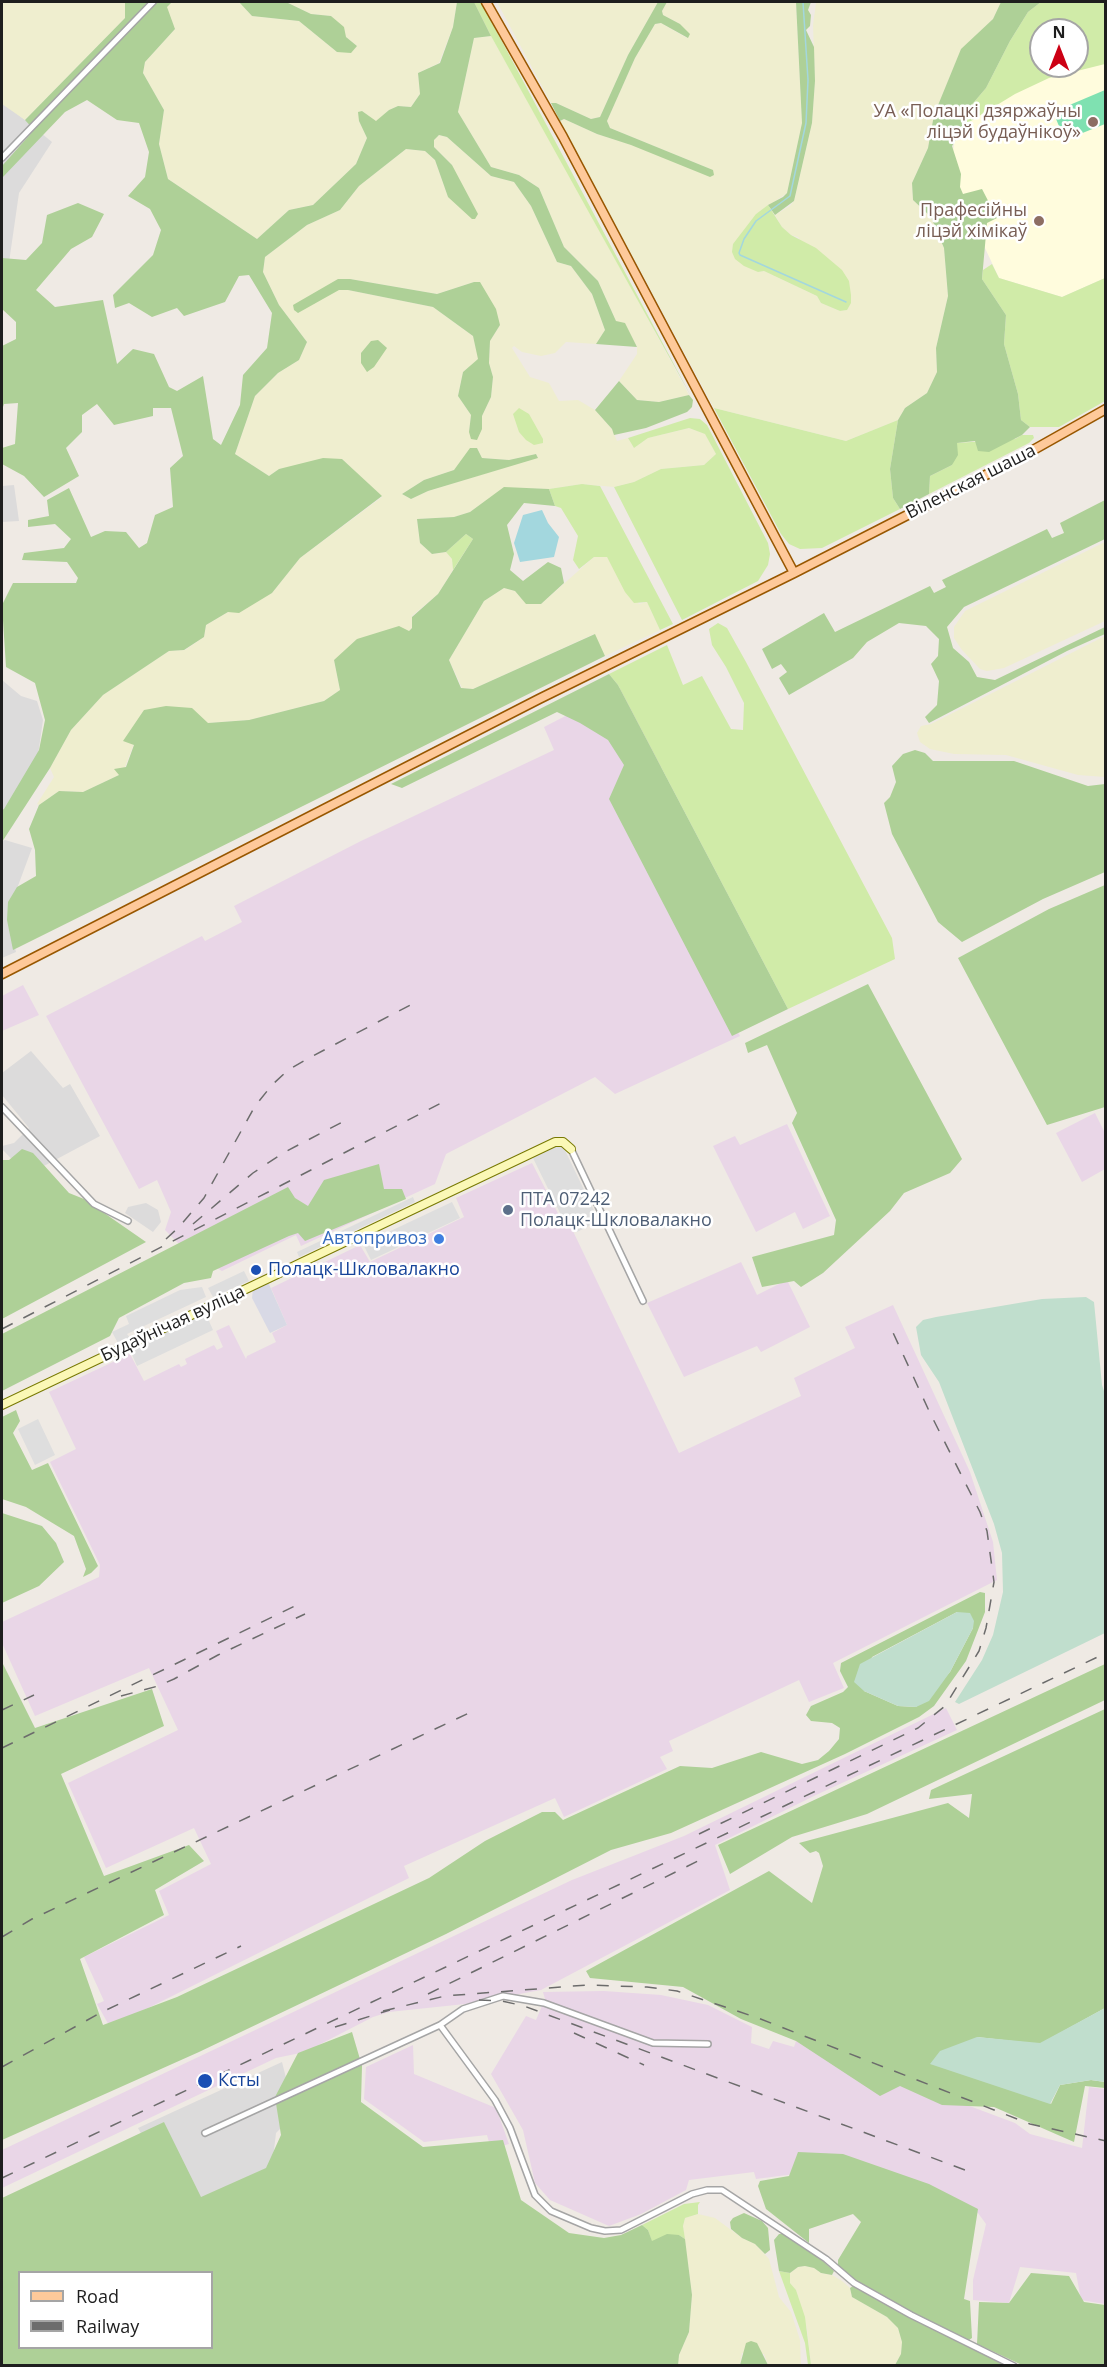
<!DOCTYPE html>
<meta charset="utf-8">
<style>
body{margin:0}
#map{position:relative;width:1107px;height:2367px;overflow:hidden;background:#efeae4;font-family:"Open Sans",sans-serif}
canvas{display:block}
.frame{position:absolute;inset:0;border:3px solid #1e1e1e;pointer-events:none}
.legend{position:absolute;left:18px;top:2271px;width:195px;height:78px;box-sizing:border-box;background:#fff;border:2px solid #a5a5a5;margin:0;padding:8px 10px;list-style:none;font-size:18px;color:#1e1e1e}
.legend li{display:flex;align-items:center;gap:12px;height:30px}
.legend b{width:30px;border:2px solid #a5a5a5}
.north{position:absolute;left:1029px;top:18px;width:60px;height:60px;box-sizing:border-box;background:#fff;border:2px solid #a5a5a5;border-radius:50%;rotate:0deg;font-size:16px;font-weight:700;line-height:24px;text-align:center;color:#1e1e1e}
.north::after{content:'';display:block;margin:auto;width:21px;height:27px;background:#cc0014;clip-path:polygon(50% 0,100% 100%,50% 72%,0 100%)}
</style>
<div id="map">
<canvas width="1107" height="2367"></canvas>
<div class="frame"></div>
<ul class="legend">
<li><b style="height:8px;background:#fec99a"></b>Road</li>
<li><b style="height:8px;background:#6c6c6c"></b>Railway</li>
</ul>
<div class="north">N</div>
</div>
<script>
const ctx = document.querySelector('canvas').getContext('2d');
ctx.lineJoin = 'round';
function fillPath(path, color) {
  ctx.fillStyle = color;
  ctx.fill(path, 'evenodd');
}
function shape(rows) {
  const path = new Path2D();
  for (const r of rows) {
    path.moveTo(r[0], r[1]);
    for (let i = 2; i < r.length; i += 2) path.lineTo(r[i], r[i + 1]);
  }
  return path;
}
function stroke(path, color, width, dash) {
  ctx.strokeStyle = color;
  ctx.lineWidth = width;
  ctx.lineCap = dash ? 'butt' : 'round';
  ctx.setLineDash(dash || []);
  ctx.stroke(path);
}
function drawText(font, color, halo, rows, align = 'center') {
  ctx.font = font + ' "Open Sans",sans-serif';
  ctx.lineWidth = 5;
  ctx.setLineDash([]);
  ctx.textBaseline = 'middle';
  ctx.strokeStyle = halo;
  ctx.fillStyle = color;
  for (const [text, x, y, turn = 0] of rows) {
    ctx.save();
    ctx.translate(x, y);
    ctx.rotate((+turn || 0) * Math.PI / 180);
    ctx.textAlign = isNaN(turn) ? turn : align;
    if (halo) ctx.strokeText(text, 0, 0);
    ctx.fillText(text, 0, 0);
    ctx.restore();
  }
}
const residential = shape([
 [2,101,52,142,19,193,2,311],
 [14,485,19,521,2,522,2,486],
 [2,680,21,696,37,701,43,720,38,755,6,811,2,812],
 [5,840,32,848,15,894,9,921,16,952,2,958,2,841],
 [31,1051,63,1088,70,1084,100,1136,27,1175,2,1149,2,1146,14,1143,29,1128,2,1095,2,1073],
 [146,1203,158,1210,161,1222,153,1232,125,1213,128,1207],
 [282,2062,295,2114,276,2133,272,2167,186,2217,138,2128]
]);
const industrial = shape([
 [626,685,667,763,616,800,740,1036,615,1094,595,1077,446,1154,435,1184,301,1246,296,1235,222,1271,183,1248,165,1230,171,1212,157,1180,139,1189,46,1016,202,936,205,941,242,922,234,906,361,841,554,750,544,727],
 [23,985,39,1015,2,1031,2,996],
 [1095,1113,1105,1133,1105,1169,1082,1182,1056,1133],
 [787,1124,830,1216,803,1229,795,1212,756,1232,713,1146,735,1136,740,1145],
 [532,1163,566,1229,571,1227,679,1453,801,1396,794,1378,855,1348,845,1327,893,1305,970,1472,993,1542,997,1580,833,1663,844,1688,809,1702,799,1680,669,1741,673,1751,660,1757,667,1769,564,1817,555,1798,404,1866,409,1878,110,2027,97,2004,104,2001,84,1957,169,1915,159,1891,211,1864,194,1828,106,1868,68,1783,178,1730,149,1668,35,1716,2,1643,2,1622,99,1577,100,1565,50,1462,76,1449,49,1392,130,1354,144,1381,179,1364,181,1367,187,1364,185,1359,214,1345,217,1350,223,1347,216,1331,229,1325,246,1359,247,1356,276,1342,272,1333,287,1325,271,1288,360,1245,370,1262,464,1217,456,1198],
 [741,1262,757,1295,787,1280,810,1327,761,1352,757,1346,684,1377,647,1303],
 [946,1708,957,1730,816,1795,715,1845,730,1890,541,1990,465,2004,389,2012,373,2017,305,2052,276,2058,2,2188,2,2150,572,1880,684,1836],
 [604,1991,661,1995,708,2005,752,2027,751,2043,769,2049,773,2041,794,2047,796,2041,1015,2123,1030,2134,1082,2148,1089,2087,1105,2089,1105,2304,1081,2300,1076,2273,1020,2267,1009,2303,973,2300,973,2280,986,2224,978,2213,795,2174,756,2179,754,2172,689,2180,686,2190,641,2214,609,2226,550,2200,535,2183,523,2130,491,2074,526,2016,536,2020,545,1999,543,1992],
 [413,2045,414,2074,496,2108,509,2144,491,2149,487,2135,424,2142,364,2099,366,2067]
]);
const education = shape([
 [1105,48,1105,278,1062,297,999,278,950,173,959,107,1077,66]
]);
const farmland = shape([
 [2,2,125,2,125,18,25,120,2,104],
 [172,2,239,2,252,16,299,21,337,52,357,46,346,37,331,16,311,14,286,2,457,2,453,27,439,63,418,73,420,94,411,107,398,106,389,110,376,122,362,111,359,121,367,138,356,164,313,205,289,210,257,239,168,179,159,144,164,110,143,73,145,62,175,29,166,7],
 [497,2,658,2,628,55,600,117,591,119,556,103,551,103],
 [667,2,796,2,802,123,787,193,756,214,758,272,764,271,817,296,821,303,840,311,846,310,798,237,791,235,782,227,775,215,790,206,794,201,812,123,815,81,813,25,816,3,817,2,1001,2,993,19,961,50,934,115,928,148,912,183,913,200,931,217,944,248,948,296,936,348,937,372,927,393,905,408,898,420,846,441,714,408,560,121,564,119,597,134,713,170,610,128,607,121,635,58,655,24,661,23,687,38,680,24,663,15,662,11],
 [491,36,584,201,689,395,659,402,637,400,619,381,637,354,637,346,616,321,598,281,564,247,539,188,519,175,491,167,458,112,474,38],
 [439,135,447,137,491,176,514,182,531,206,557,262,571,266,592,294,605,330,596,344,566,342,555,353,541,356,522,352,514,346,512,348,530,377,549,383,559,401,578,400,595,410,612,429,617,441,628,438,634,448,648,438,689,428,706,434,716,454,704,465,661,469,634,482,614,487,582,484,549,489,504,488,470,512,454,517,417,519,420,543,432,554,446,552,452,559,453,570,438,594,412,616,412,628,409,631,334,660,340,690,324,701,249,720,208,723,124,741,134,744,125,767,119,775,83,792,59,791,39,805,37,804,54,777,50,768,71,730,103,695,169,651,185,650,204,637,206,625,228,612,272,593,300,558,382,497,342,459,279,469,269,476,235,454,255,396,278,373,299,360,307,342,279,305,263,272,265,257,307,225,340,210,359,186,406,149,425,151,435,160,448,197,452,165,434,147,434,140],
 [338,279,350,279,437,294,474,282,500,325,490,341,489,363,493,377,491,397,482,416,482,429,469,432,471,415,458,396,463,372,479,359,473,336,433,307,348,290,339,290],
 [477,448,482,458,509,460,536,454,538,457,428,491,411,499,402,494,424,480,454,470],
 [1105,542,1105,621,1004,668,987,671,980,669,962,650,954,638,954,627,965,611],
 [594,557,607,557,639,604,647,602,660,630,605,656,594,634,473,689,462,688,449,660,484,601,504,588,515,591,526,603,541,604],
 [1105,636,1105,777,1078,775,1006,755,954,754,930,749,920,742,917,733,921,726,931,724],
 [698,2214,715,2218,742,2238,755,2244,769,2259,779,2297,791,2312,800,2340,801,2365,768,2365,764,2354,742,2353,740,2365,678,2366,679,2355,689,2332,692,2295,683,2226,685,2218],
 [805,2266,814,2268,821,2273,832,2275,842,2281,850,2288,852,2297,887,2317,898,2328,902,2342,901,2354,895,2365,811,2365,807,2329,796,2290,790,2283,789,2278,790,2273,798,2267]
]);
const grass = shape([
 [474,2,481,2,693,400,491,36],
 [1041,2,1105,2,1105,64,1049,78,1015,94,966,124,963,115,986,88,1010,41,1028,12],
 [1041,30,1077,30,1077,66,1041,66],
 [768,205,782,227,791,235,816,248,842,270,849,281,851,295,851,303,847,310,840,311,821,303,817,296,764,271,758,272,744,266,735,259,732,252,733,244,756,214],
 [992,264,999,278,1062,297,1105,278,1105,401,1059,427,1030,427,1021,420,1018,394,1004,344,1006,315,982,279,983,270],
 [519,408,529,414,543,439,543,443,534,445,526,440,519,432,513,414],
 [714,408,846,441,898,420,890,469,893,498,900,509,822,548,800,549,789,544,781,534],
 [690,418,700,419,707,425,768,543,770,554,768,565,758,581,682,620,614,487,634,482,661,469,704,465,716,454,705,434,689,428,648,438,634,448,628,438],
 [1022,435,1033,435,1034,438,1029,443,929,494,930,476,952,465,957,443,1015,439],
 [582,484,600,486,673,624,660,630,647,602,634,603,625,592,607,557,594,557,579,569,573,560,578,536,561,508,555,506,549,489],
 [466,534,473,539,453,570,452,559,446,552],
 [718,623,727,628,746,662,892,938,895,959,788,1009,618,685,609,674,667,645,683,685,702,676,731,729,743,730,744,703,726,667,712,645,709,629],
 [700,2202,698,2205,698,2214,685,2218,683,2226,685,2239,679,2235,652,2242,648,2230,642,2225,684,2204],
 [779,2271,790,2273,790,2283,796,2290,805,2317,811,2365,808,2365,805,2343]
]);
const forest = shape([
 [125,2,172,2,167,7,175,29,145,62,143,73,164,110,159,144,168,179,257,239,289,210,313,205,356,164,367,138,359,121,358,112,362,111,376,121,389,110,398,106,411,107,420,94,418,73,440,63,453,27,457,2,474,2,491,36,474,38,458,112,491,167,519,175,539,188,564,247,598,281,616,321,625,323,637,347,596,344,605,330,592,294,571,266,557,262,531,206,514,182,491,176,447,137,439,135,434,140,434,147,452,165,478,214,475,219,472,219,448,197,435,160,425,151,406,149,359,186,340,210,307,225,265,257,263,272,279,305,307,342,299,360,278,373,255,396,235,454,269,476,279,469,323,458,342,459,382,496,300,558,272,593,239,613,228,612,206,625,204,637,184,650,169,651,103,695,71,730,50,768,2,842,2,810,4,809,39,750,45,720,35,683,6,667,2,605,13,583,76,583,78,578,67,562,22,560,24,553,64,548,71,539,55,524,28,527,28,520,49,516,47,500,69,488,91,537,105,531,126,532,139,548,147,543,155,515,173,507,170,468,183,456,171,408,153,408,153,416,114,425,97,404,82,415,82,432,66,448,79,476,44,497,24,476,2,464,2,448,15,444,18,403,4,404,2,410,2,346,16,339,16,322,2,309,2,258,26,260,42,243,47,215,78,203,104,214,92,237,71,249,36,290,55,307,103,300,117,364,133,349,154,354,169,387,177,391,203,376,213,439,221,445,240,405,243,375,267,348,272,313,249,275,239,276,225,302,184,316,177,308,152,317,129,303,115,308,113,295,153,255,161,230,150,209,128,196,145,177,149,152,139,123,117,120,87,100,65,112,2,178,2,166,34,130,25,120,125,18],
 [239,2,286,2,311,14,331,16,344,27,346,37,357,46,351,53,337,52,299,21,252,16],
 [658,2,667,2,662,11,663,15,680,24,690,34,688,38,661,23,655,24,635,58,607,121,610,128,713,170,714,175,710,177,631,145,597,134,564,119,560,121,551,103,556,103,591,119,600,117,628,55],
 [796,2,811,2,808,10,811,15,810,26,806,30,814,47,815,81,812,123,794,201,775,215,768,205,783,197,787,193,802,123],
 [1001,2,1041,2,1028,12,1010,41,986,88,963,115,966,124,952,146,961,174,960,187,963,194,982,189,997,218,987,223,982,279,1006,315,1004,344,1018,394,1021,420,1030,427,1022,435,989,452,978,451,975,441,957,443,958,455,952,465,930,476,929,494,900,509,893,498,890,469,898,420,905,408,927,393,937,372,936,348,948,296,944,248,931,217,913,200,912,183,928,148,934,115,961,49,993,19],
 [338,279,350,279,437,294,474,282,480,282,496,309,500,325,490,341,489,363,493,377,491,397,482,416,482,429,477,440,471,439,469,432,471,415,458,396,463,372,478,359,473,336,433,307,348,290,339,290,298,313,294,310,293,305],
 [378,340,387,348,374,367,367,372,361,363,361,353,371,341],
 [619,381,637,400,659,402,689,395,693,400,692,407,687,412,646,428,614,435,612,429,595,410],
 [470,448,477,448,482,458,509,460,536,454,538,458,428,491,411,499,402,494,424,480,454,470],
 [504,487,549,489,555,506,524,503,507,525,514,554,510,570,523,581,548,562,561,568,564,583,541,604,526,604,515,591,504,588,484,601,449,660,461,688,473,689,595,634,605,656,13,950,7,920,8,902,17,887,36,876,35,850,29,829,39,805,59,791,83,792,119,775,114,769,126,767,134,745,123,741,144,710,166,706,192,708,208,723,249,720,324,701,340,690,334,660,357,639,399,626,409,631,412,628,412,617,438,594,473,539,466,534,446,552,432,554,420,543,417,519,454,517,470,512],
 [1105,500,1105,539,964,607,947,627,953,648,969,662,977,677,995,680,1105,627,1105,634,1067,651,929,723,925,717,937,705,939,681,931,664,938,656,939,639,926,626,899,623,867,642,853,658,789,695,779,678,787,672,781,664,772,669,762,649,824,613,835,632,930,586,934,593,946,587,942,580,1047,529,1052,538,1064,533,1060,523],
 [609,674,618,685,788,1009,732,1036,609,799,624,765,608,740,580,723,557,712,402,788,391,784],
 [915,750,925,753,933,761,1014,761,1088,786,1105,784,1105,872,1043,899,962,942,938,922,892,834,884,803,890,797,896,782,892,766,903,754],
 [1105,885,1105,1107,1047,1125,958,958,1049,909],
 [868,984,962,1159,950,1173,904,1193,890,1211,823,1273,801,1287,794,1281,762,1287,752,1257,834,1235,836,1220,792,1123,797,1113,767,1045,748,1053,745,1043],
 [22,1149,33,1153,69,1193,84,1199,146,1242,2,1319,2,1160,9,1160],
 [379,1164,384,1189,402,1189,406,1199,305,1241,298,1233,289,1236,213,1271,211,1278,184,1283,119,1318,110,1336,2,1391,2,1334,288,1187,295,1198,308,1206,324,1180],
 [16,1410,20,1421,13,1433,32,1470,48,1463,98,1566,91,1573,83,1577,86,1569,74,1536,26,1507,2,1499,2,1417],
 [2,1513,42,1526,56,1543,64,1562,39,1586,2,1603],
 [980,1592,985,1593,985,1612,966,1661,934,1706,919,1717,845,1754,671,1833,611,1850,446,1934,199,2052,2,2140,2,1662,35,1728,152,1689,164,1726,61,1774,104,1876,189,1845,204,1861,155,1890,164,1915,80,1959,103,2025,177,1997,429,1878,485,1841,542,1812,555,1812,563,1820,680,1766,712,1768,761,1752,802,1764,818,1760,829,1751,839,1739,840,1728,832,1723,811,1721,806,1715,811,1706,843,1692,848,1687,840,1671,841,1663],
 [957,1612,973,1628,950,1672,916,1707,898,1706,864,1691,872,1657],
 [1105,1664,1105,1700,867,1814,792,1837,730,1874,718,1845],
 [1105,1709,1105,2008,1040,2044,977,2037,1051,2104,1060,2085,1091,2080,1105,2082,1105,2088,1085,2086,1074,2142,994,2107,942,2105,900,2086,880,2096,796,2041,741,2019,683,1987,590,1978,586,1971,769,1871,812,1903,823,1866,819,1853,816,1851,810,1853,799,1843,948,1803,969,1818,972,1794,929,1799,931,1790],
 [352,2032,362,2066,361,2102,423,2147,503,2140,521,2200,569,2233,604,2238,621,2235,642,2225,648,2230,652,2241,667,2234,679,2235,685,2239,692,2295,689,2332,679,2355,678,2366,2,2365,2,2198,164,2122,201,2197,266,2168,281,2135,275,2097,298,2053],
 [20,2272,212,2272,212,2348,20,2348],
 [798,2152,843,2154,929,2184,978,2209,964,2299,970,2301,972,2338,969,2340,912,2312,855,2280,838,2265,838,2260,861,2222,853,2214,809,2229,809,2243,766,2209,758,2186,760,2181,789,2176],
 [744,2213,762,2221,768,2228,770,2250,765,2254,755,2244,742,2238,731,2229,730,2222,733,2218],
 [779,2234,785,2234,824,2262,834,2271,832,2275,821,2273,814,2268,805,2266,798,2267,790,2273,779,2271,774,2240],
 [1031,2273,1069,2276,1084,2302,1105,2305,1105,2365,1022,2365,977,2344,979,2302,1009,2303],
 [853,2286,910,2318,1007,2365,895,2365,901,2354,902,2342,898,2328,887,2317,852,2297,850,2288],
 [751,2341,757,2343,768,2365,740,2365,746,2343]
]);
const wetland = shape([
 [1086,1297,1094,1302,1102,1385,1105,1394,1105,1633,959,1704,955,1702,982,1660,993,1635,1003,1592,1002,1553,994,1524,939,1382,921,1355,916,1327,923,1320,936,1317,1042,1299],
 [957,1612,970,1613,974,1621,973,1628,950,1672,929,1701,916,1707,898,1706,864,1691,854,1682,860,1664],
 [1105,2008,1105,2082,1091,2080,1060,2085,1050,2104,930,2064,940,2051,977,2037,1040,2043]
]);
const pitch = shape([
 [1105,90,1105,124,1065,140,1053,112]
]);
const parking = shape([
 [562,1144,599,1221,577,1232,572,1222,566,1225,533,1158],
 [413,1197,415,1202,299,1257,297,1252],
 [452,1202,460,1218,371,1260,363,1244],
 [244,1271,249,1281,213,1297,208,1288],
 [202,1287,206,1297,127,1334,131,1339,119,1345,112,1332,129,1324,126,1316,180,1290],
 [205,1312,213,1330,137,1366,129,1348],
 [38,1419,55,1455,35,1465,18,1429]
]);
const plaza = shape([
 [268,1282,287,1325,270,1333,252,1298,253,1289]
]);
const water = shape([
 [542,510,548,523,559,537,554,557,520,562,514,543,523,515]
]);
const stream = shape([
 [803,2,808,80,806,123,790,196,756,221,744,239,739,253,740,255,846,302]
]);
const street = shape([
 [2,158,153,2],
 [2,1107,94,1204,128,1221],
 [571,1149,643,1301],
 [440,2025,495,2100,510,2128,535,2195,551,2211,591,2228,605,2231,621,2230,692,2194,707,2190,722,2190,826,2259,854,2283,911,2315,1014,2366],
 [205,2133,440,2025,463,2009,503,1996,544,2003,653,2043,708,2044]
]);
const secondary = shape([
 [2,1405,555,1142,563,1142,571,1149]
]);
const primary = shape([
 [486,2,563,137,794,573],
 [2,974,539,699,794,573,1019,458,1106,409]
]);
const rail = shape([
 [193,1224,253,1173,283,1153,350,1118],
 [166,1239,178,1228,204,1198,255,1106,272,1085,288,1070,307,1059,418,1001],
 [2,1329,445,1101],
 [121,1696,158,1686,174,1679,218,1655,305,1614],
 [2,1710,34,1695],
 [2,1748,301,1603],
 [699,1834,918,1728,945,1706,979,1651,986,1628,994,1582,987,1531,980,1512,930,1413,890,1326],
 [2,1937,32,1919,469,1713],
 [428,1994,702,1859],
 [479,2000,502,2001,524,2006,965,2170],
 [383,2011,445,1996,587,1985,647,1987,677,1991,758,2018,1030,2124,1106,2141],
 [335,2027,390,2010],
 [574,2033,644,2065],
 [2,2067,102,2012,241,1946],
 [2,2178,1106,1653]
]);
const markers = [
 [1093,122,6,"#8d6e63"],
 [1039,221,6,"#8d6e63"],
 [508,1210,6,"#5c6f8a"],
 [439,1239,6,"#3f7fe0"],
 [256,1270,6,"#1a4fb4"],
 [205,2081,8,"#1a4fb4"]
];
const educationNames = [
 ["УА «Полацкі дзяржаўны",1081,112],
 ["ліцэй будаўнікоў»",1081,133],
 ["Прафесійны",1027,211],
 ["ліцэй хімікаў",1027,232]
];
const streetNames = [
 ["Віленская шаша",971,482,-27],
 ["Будаўнічая вуліца",173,1324,-25]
];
const serviceNames = [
 ["ПТА 07242",520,1200],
 ["Полацк-Шкловалакно",520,1221]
];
const shopNames = [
 ["Автопривоз",427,1239]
];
const transitNames = [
 ["Полацк-Шкловалакно",268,1270],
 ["Ксты",218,2081]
];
fillPath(residential, '#dcdbdb');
fillPath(industrial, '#e9d6e7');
fillPath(education, '#fffcdd');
fillPath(farmland, '#efeecf');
fillPath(grass, '#d0eba8');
fillPath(forest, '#aed097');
fillPath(wetland, '#c0decd');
fillPath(pitch, '#7fe1b1');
fillPath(parking, '#dedede');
fillPath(plaza, '#d8d9e5');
fillPath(water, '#a3d7de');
stroke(stream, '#a3d7de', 1.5);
stroke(street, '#a5a5a5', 8);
stroke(secondary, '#787902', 10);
stroke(primary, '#985700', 11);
stroke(street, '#fff', 5);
stroke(secondary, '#fbf8b6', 8);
stroke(primary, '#fec99a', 8);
stroke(rail, '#6c6c6c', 1.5, [12, 12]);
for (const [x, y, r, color] of markers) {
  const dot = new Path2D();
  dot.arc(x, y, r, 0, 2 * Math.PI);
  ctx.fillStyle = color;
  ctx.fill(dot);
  stroke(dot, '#fff', 2);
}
drawText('18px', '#785e54', '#fff', educationNames, 'right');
drawText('18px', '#1e1e1e', '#fff', streetNames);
drawText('18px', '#4e5e75', '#fff', serviceNames, 'left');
drawText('18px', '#366cbe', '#fff', shopNames, 'right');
drawText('18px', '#164399', '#fff', transitNames, 'left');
</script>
